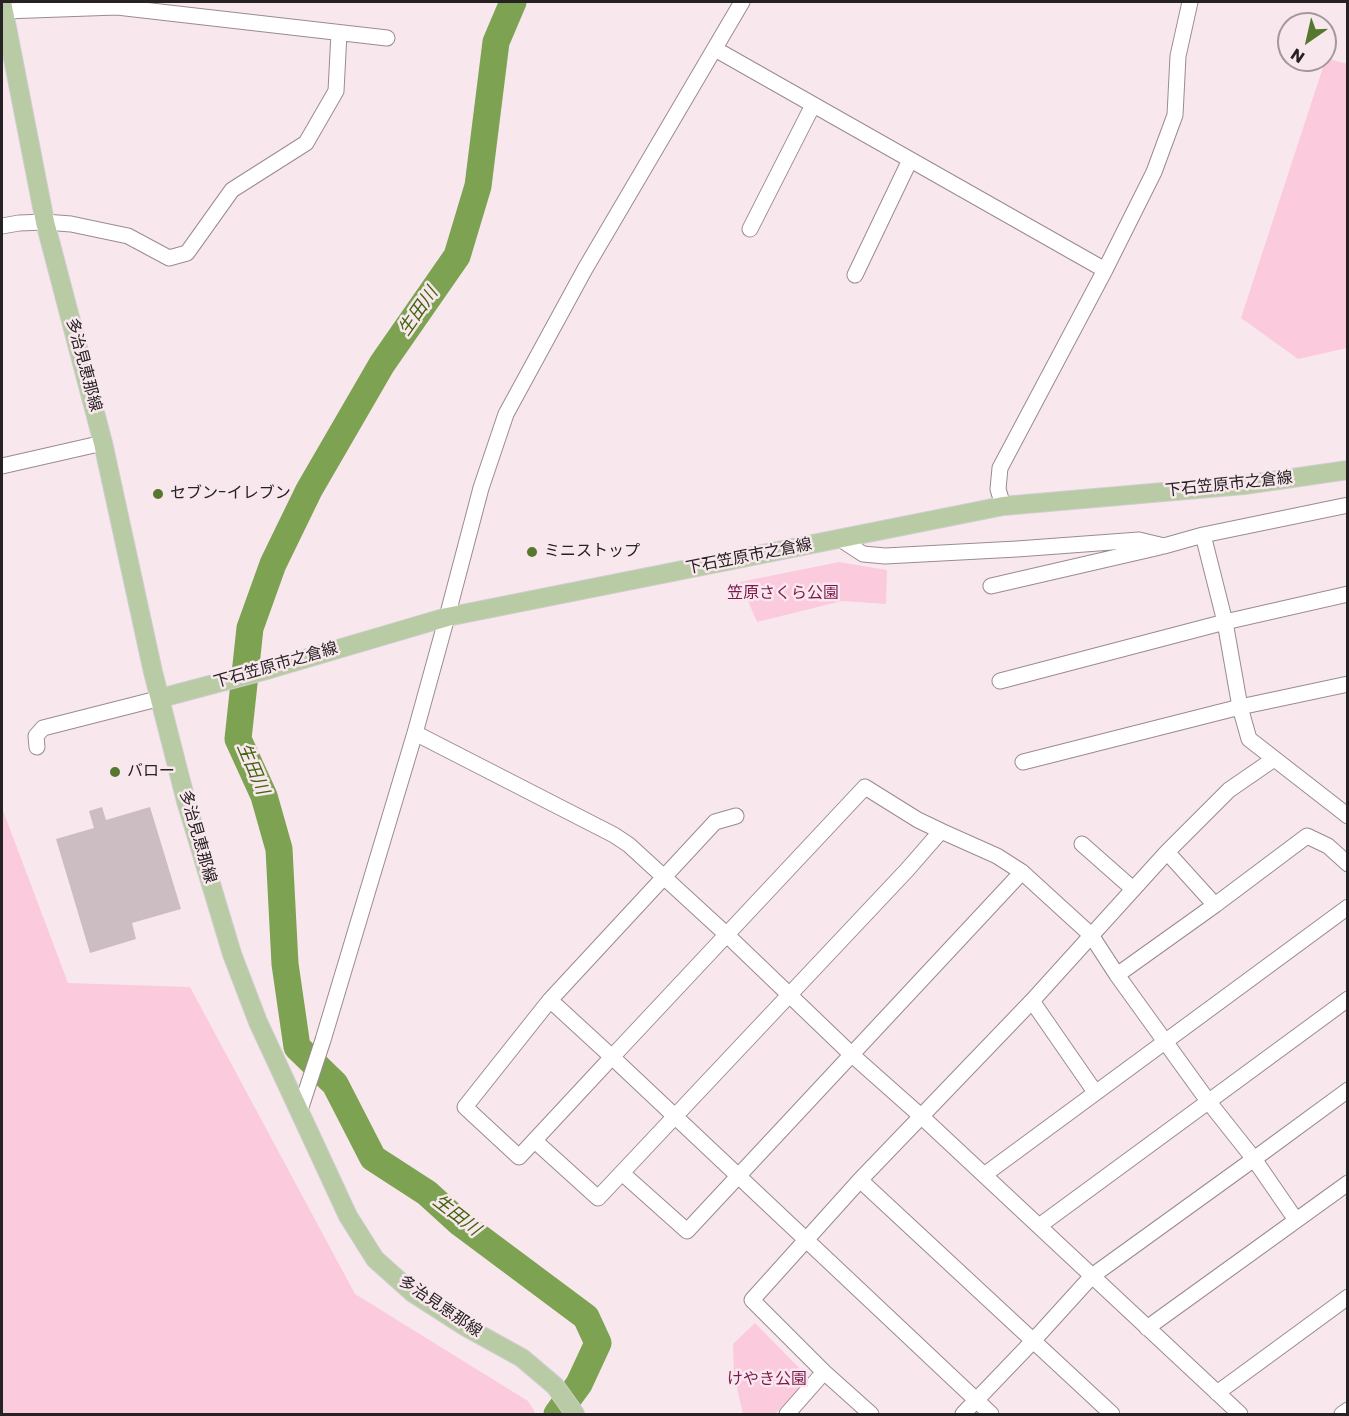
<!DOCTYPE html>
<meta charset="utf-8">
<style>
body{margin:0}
#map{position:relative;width:1349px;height:1416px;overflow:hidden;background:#f8e8ee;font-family:Poppins,sans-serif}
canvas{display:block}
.frame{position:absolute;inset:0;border:3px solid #262123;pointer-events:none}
.north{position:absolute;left:1277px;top:12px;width:60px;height:60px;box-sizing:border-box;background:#f8e8ee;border:2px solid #a4989d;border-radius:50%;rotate:214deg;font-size:16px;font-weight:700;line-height:24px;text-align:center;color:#262123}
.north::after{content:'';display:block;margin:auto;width:21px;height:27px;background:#55772e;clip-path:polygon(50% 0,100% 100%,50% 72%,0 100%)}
</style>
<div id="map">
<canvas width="1349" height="1416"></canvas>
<div class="frame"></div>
<div class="north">N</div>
</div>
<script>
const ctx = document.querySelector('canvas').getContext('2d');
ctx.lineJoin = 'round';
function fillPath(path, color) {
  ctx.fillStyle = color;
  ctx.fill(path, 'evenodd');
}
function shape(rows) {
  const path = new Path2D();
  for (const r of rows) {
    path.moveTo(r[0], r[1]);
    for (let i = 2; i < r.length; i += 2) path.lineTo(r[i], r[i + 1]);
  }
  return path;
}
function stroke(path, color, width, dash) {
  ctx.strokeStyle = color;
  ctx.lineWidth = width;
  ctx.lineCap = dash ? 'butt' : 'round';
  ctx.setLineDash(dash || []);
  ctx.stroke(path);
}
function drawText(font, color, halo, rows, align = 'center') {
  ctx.font = font + ' Poppins,"Noto Sans JP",sans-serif';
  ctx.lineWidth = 5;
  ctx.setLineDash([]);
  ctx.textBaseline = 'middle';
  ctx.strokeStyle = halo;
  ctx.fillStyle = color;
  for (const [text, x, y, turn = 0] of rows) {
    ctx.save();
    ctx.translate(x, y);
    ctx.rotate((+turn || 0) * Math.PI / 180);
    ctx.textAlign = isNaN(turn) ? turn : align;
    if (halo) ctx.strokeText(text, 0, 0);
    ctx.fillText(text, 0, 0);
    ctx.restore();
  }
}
const green = shape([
 [1326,58,1347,64,1347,348,1298,359,1241,318],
 [839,562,887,570,886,604,842,601,757,622,740,582],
 [2,808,68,983,190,987,355,1294,528,1401,536,1414,2,1414],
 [755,1323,810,1379,775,1414,743,1414,734,1375,733,1344]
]);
const river = shape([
 [513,2,496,42,478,186,457,256,382,364,309,490,273,564,250,628,238,739,264,796,279,849,285,964,297,1047,335,1084,373,1158,427,1193,460,1223,586,1317,598,1343,579,1384,557,1414]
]);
const building = shape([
 [102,807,106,820,150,807,181,909,132,923,136,939,90,953,56,839,94,828,89,811]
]);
const minor = shape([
 [4,11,117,7,387,38],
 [715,49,1105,270],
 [2,226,19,223,45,222,71,224,128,236,169,258,187,253,232,190,306,143,336,91,339,33],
 [750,229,813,105],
 [855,275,910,160],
 [2,466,103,443],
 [1003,506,998,489,1000,468,1105,270,1154,172,1175,115,1178,56,1190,2],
 [1203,535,1225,622,1240,707,1249,739,1348,816],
 [840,539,863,554,885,556,1017,549,1139,540,1164,546,1203,535,1348,505],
 [991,586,1160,547],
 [1000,681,1225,622,1348,594],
 [415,733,614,835,629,845,727,935,851,1054,922,1117,1240,1414],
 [37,747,36,736,43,728,161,698],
 [1023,762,1240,707,1348,684],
 [941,831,918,820,865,787,612,1057,991,1414],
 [1082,844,1133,889],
 [1167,852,1215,905],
 [1117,975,1215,905,1307,836,1328,846,1348,864],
 [550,1000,465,1107,519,1157,612,1057,550,1000,715,822,736,816],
 [1032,1001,1095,1092],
 [300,1110,323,1040,415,733,447,617,481,488,506,414,585,269,742,2],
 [535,1141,598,1198,907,870,941,831,997,856,1022,872,1091,935,1117,975,1208,1101,1254,1159,1296,1220],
 [622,1173,687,1231,1022,872],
 [984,1175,1348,907],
 [860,1180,1112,1414],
 [1039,1226,1348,999],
 [1147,1328,1348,1183],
 [1217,1393,1348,1297],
 [787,1414,824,1372],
 [871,1414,824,1372,752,1300,860,1180,1032,1001,1167,852,1229,790,1274,759],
 [963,1414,1033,1341,1092,1276,1254,1159,1348,1090],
 [1342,1414,1348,1410]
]);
const major = shape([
 [2,2,45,222,103,443,153,672,186,801,232,954,258,1022,348,1216,375,1259,413,1293,466,1327,522,1358,555,1386,575,1414],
 [161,698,270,669,447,617,1003,506,1244,485,1348,470]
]);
const markers = [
 [158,494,6,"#55772e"],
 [532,552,6,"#55772e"],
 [115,772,6,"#55772e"]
];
const streetNames = [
 ["多治見恵那線",83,365,75],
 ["下石笠原市之倉線",1229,485,-6],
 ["下石笠原市之倉線",749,557,-11],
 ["下石笠原市之倉線",276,666,-16],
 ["多治見恵那線",197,837,74],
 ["多治見恵那線",440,1307,34]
];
const poiNames = [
 ["セブン-イレブン",170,494],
 ["ミニストップ",544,552],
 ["バロー",127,772]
];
const parkNames = [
 ["笠原さくら公園",783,594],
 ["けやき公園",767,1380]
];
const waterNames = [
 ["生田川",419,312,-55],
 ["生田川",252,769,67],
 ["生田川",456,1216,38]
];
fillPath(green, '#fbcadd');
stroke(river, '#7ca252', 27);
fillPath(building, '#ccbdc3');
stroke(minor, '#9a8b91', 17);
stroke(major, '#cfcecf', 20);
stroke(minor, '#fff', 15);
stroke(major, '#b8cba4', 18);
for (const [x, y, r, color] of markers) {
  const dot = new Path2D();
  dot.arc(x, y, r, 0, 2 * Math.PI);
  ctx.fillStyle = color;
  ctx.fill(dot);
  stroke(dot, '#f8e8ee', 2);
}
drawText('16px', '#262123', '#f8e8ee', streetNames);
drawText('16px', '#262123', '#f8e8ee', poiNames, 'left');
drawText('16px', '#7f174f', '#f8e8ee', parkNames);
drawText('italic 18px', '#41640c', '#f8e8ee', waterNames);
</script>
